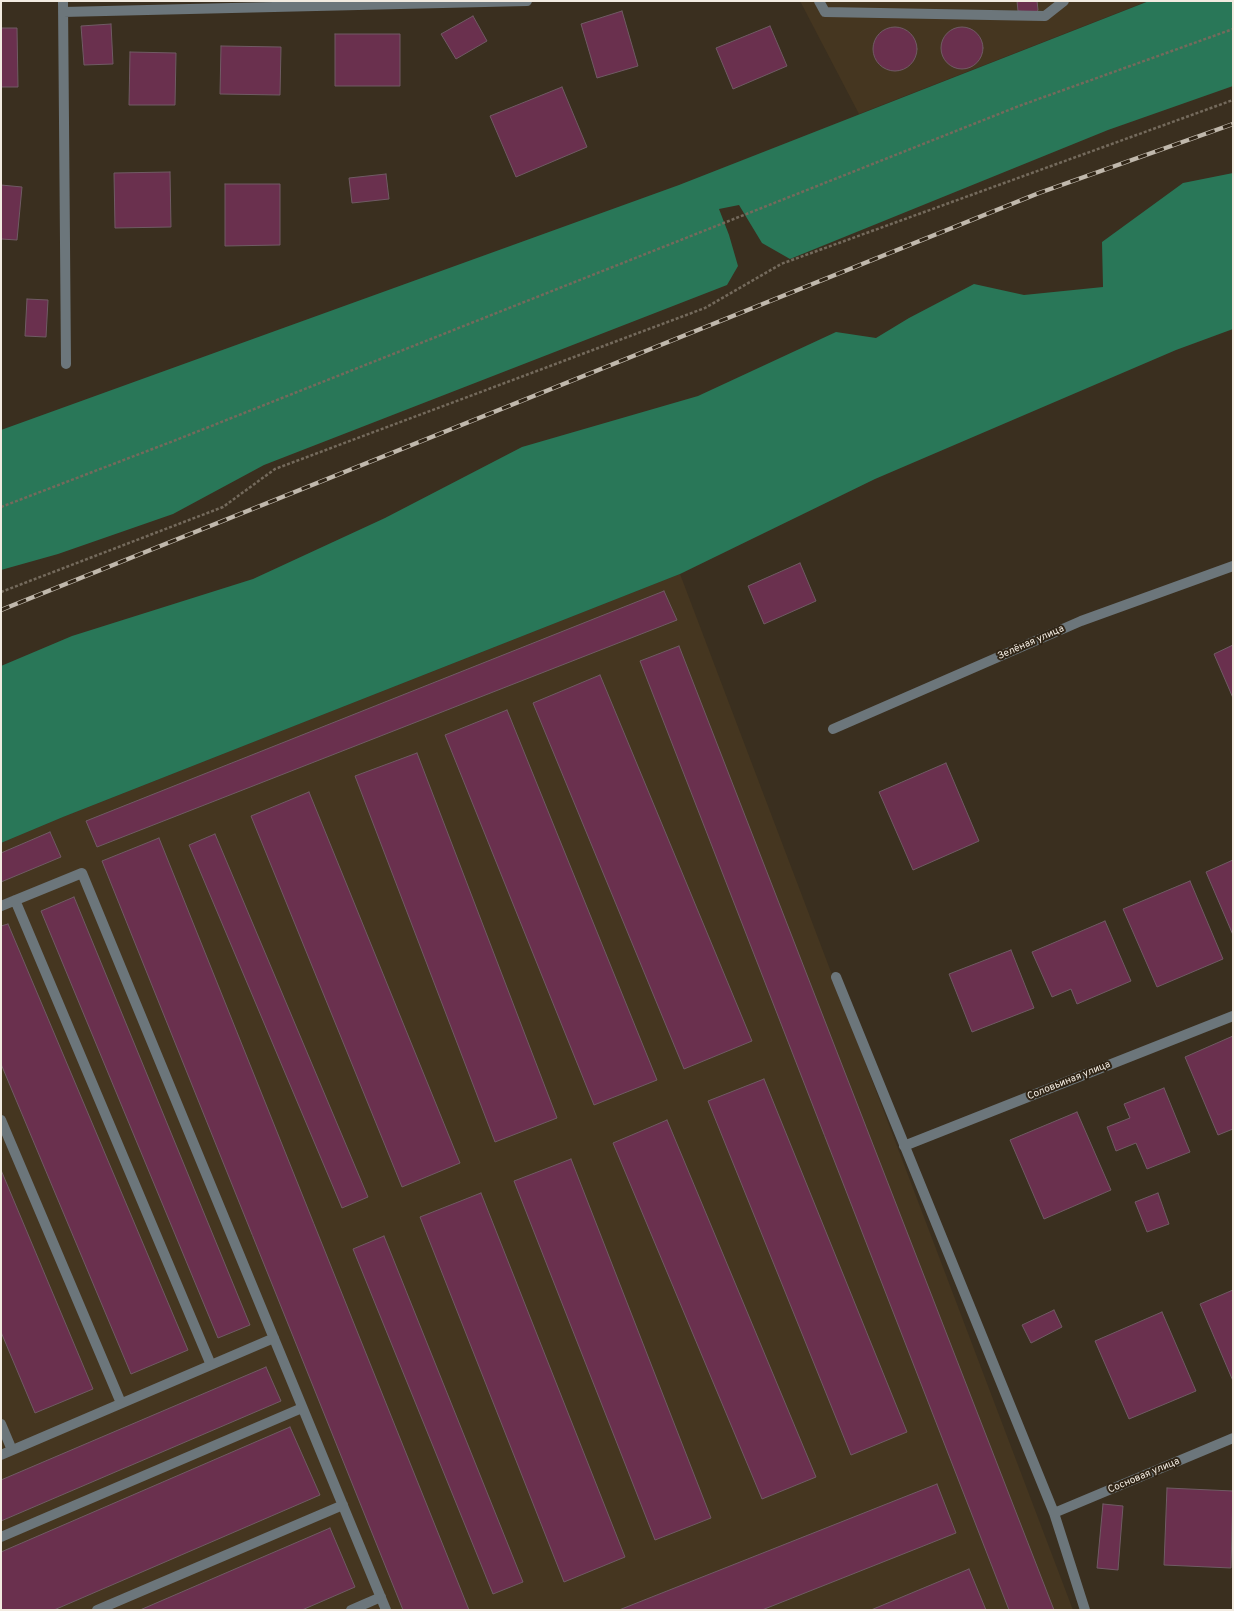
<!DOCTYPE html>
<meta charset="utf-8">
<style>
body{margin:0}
#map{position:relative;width:1234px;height:1611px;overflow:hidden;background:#3a2f1f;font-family:Overpass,sans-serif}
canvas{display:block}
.frame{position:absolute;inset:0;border:2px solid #f2ebe1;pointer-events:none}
</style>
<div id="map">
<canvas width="1234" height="1611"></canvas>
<div class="frame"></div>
</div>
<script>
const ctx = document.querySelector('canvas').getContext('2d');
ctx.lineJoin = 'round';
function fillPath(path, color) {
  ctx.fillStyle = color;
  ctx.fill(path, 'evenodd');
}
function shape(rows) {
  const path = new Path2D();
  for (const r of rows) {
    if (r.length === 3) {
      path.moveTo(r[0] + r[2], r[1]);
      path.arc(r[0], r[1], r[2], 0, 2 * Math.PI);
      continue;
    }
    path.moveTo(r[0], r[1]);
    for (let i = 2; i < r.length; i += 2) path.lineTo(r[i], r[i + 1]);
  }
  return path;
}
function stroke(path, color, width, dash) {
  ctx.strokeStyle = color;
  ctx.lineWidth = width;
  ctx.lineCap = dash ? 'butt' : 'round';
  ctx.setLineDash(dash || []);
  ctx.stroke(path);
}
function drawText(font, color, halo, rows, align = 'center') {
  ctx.font = font + ' Overpass,sans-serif';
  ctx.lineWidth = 4;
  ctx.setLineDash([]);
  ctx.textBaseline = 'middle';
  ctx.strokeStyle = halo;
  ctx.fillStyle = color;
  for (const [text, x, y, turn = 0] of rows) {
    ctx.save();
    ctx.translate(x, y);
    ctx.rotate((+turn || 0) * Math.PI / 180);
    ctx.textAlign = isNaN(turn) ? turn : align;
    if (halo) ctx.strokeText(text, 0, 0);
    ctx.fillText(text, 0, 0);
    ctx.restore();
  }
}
const built = shape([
 [800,1,1148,1,859,114],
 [680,574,1073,1610,1,1610,1,843,63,817]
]);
const forest = shape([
 [1149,1,1233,1,1233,86,1108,130,790,259,762,243,739,205,719,209,729,235,738,266,727,285,264,465,173,514,58,554,1,570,1,430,679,185],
 [1233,173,1233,329,1176,350,875,479,680,574,63,817,1,843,1,666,72,636,253,579,385,518,522,447,698,396,836,332,876,338,909,318,974,284,1024,295,1103,287,1102,242,1183,183]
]);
const building = shape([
 [1017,1,1037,1,1038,10,1036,13,1018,11,1017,1],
 [622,11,638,66,597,78,581,24,622,11],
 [473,16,487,41,456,59,441,34,473,16],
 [111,24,113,64,84,65,81,26,111,24],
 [770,26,787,66,733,89,716,48,770,26],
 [895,49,22],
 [962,48,21],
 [1,28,17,28,18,87,1,87,1,28],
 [335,34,400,34,400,86,335,86,335,34],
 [221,46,281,47,280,95,220,94,221,46],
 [130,52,176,53,175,105,129,105,130,52],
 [562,87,587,147,516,177,490,116,562,87],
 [170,172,171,227,115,228,114,173,170,172],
 [386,174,389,199,352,203,349,178,386,174],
 [225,184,280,184,280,245,225,246,225,184],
 [1,185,22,187,17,240,1,239,1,185],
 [27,299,48,300,46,337,25,336,27,299],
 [800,563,816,601,764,624,748,586,800,563],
 [664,591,677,620,97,847,86,821,664,591],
 [1233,645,1233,698,1214,654,1233,645],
 [679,646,1054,1610,1009,1610,640,661,679,646],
 [600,675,752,1041,684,1069,533,703,600,675],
 [507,710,657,1080,594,1105,445,735,507,710],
 [417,753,557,1118,495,1142,355,776,417,753],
 [946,763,979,841,913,870,879,792,946,763],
 [309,792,460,1163,402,1187,251,816,309,792],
 [50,832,61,857,1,882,1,853,50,832],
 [215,834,368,1197,342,1208,189,845,215,834],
 [159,838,469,1610,403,1610,102,861,159,838],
 [1233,860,1233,935,1206,872,1233,860],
 [1190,881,1223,959,1157,987,1123,909,1190,881],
 [74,897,250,1325,218,1338,41,911,74,897],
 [1105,921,1131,981,1077,1004,1071,989,1052,997,1032,952,1105,921],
 [8,924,188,1350,131,1374,1,1064,1,926,8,924],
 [1011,950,1034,1008,972,1032,949,974,1011,950],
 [1233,1036,1233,1129,1218,1135,1185,1057,1233,1036],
 [764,1079,907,1432,851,1455,708,1101,764,1079],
 [1164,1088,1190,1152,1147,1169,1136,1143,1116,1151,1107,1127,1130,1118,1124,1104,1164,1088],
 [1077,1112,1111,1190,1044,1219,1010,1140,1077,1112],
 [667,1120,816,1477,762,1499,613,1143,667,1120],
 [571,1159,711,1518,655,1540,514,1181,571,1159],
 [1,1170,93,1389,35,1413,1,1332,1,1170],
 [481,1193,625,1557,564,1582,420,1217,481,1193],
 [1158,1193,1169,1224,1147,1232,1135,1202,1158,1193],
 [384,1236,523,1582,493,1594,353,1249,384,1236],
 [1233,1290,1233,1381,1200,1304,1233,1290],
 [1054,1310,1062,1327,1031,1343,1022,1325,1054,1310],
 [1162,1312,1196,1391,1129,1419,1095,1341,1162,1312],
 [266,1367,281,1401,1,1521,1,1480,266,1367],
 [290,1427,320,1495,54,1610,1,1610,1,1552,290,1427],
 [937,1484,956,1533,762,1610,619,1610,937,1484],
 [1167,1488,1233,1491,1231,1568,1164,1565,1167,1488],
 [1103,1504,1123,1506,1118,1570,1097,1568,1103,1504],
 [330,1528,355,1587,302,1610,140,1610,330,1528],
 [969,1569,986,1610,871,1610,969,1569]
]);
const path = shape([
 [1,507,176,440,1019,106,1233,29],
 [1,592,223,507,275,469,705,308,781,264,1233,100]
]);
const minor = shape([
 [63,1,66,364],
 [819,1,825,12,1045,16,1064,1],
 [63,12,527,1],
 [833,729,1081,621,1233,566],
 [15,900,211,1365],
 [1,906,82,873,386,1610],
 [836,977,1054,1513,1085,1610],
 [1,1120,121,1403],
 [904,1146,1233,1016],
 [1,1424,12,1450],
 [1,1455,274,1338],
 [1054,1513,1233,1438],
 [1,1537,302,1408],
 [97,1610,343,1505],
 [351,1610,381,1597]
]);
const rail = shape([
 [1,610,1039,193,1233,124]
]);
const streetNames = [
 ["Зелёная улица",1031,643,-24],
 ["Соловьиная улица",1069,1081,-22],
 ["Сосновая улица",1144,1476,-23]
];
fillPath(built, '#453620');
fillPath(forest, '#297758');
fillPath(building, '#6a304e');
stroke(building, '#705b64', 1);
stroke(path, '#746a5c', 2.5, [3, 2]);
stroke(minor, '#6c767b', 10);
stroke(rail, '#c0b8ac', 4.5);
stroke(rail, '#302516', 3, [9]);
drawText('10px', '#f2ebe1', '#302516', streetNames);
</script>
